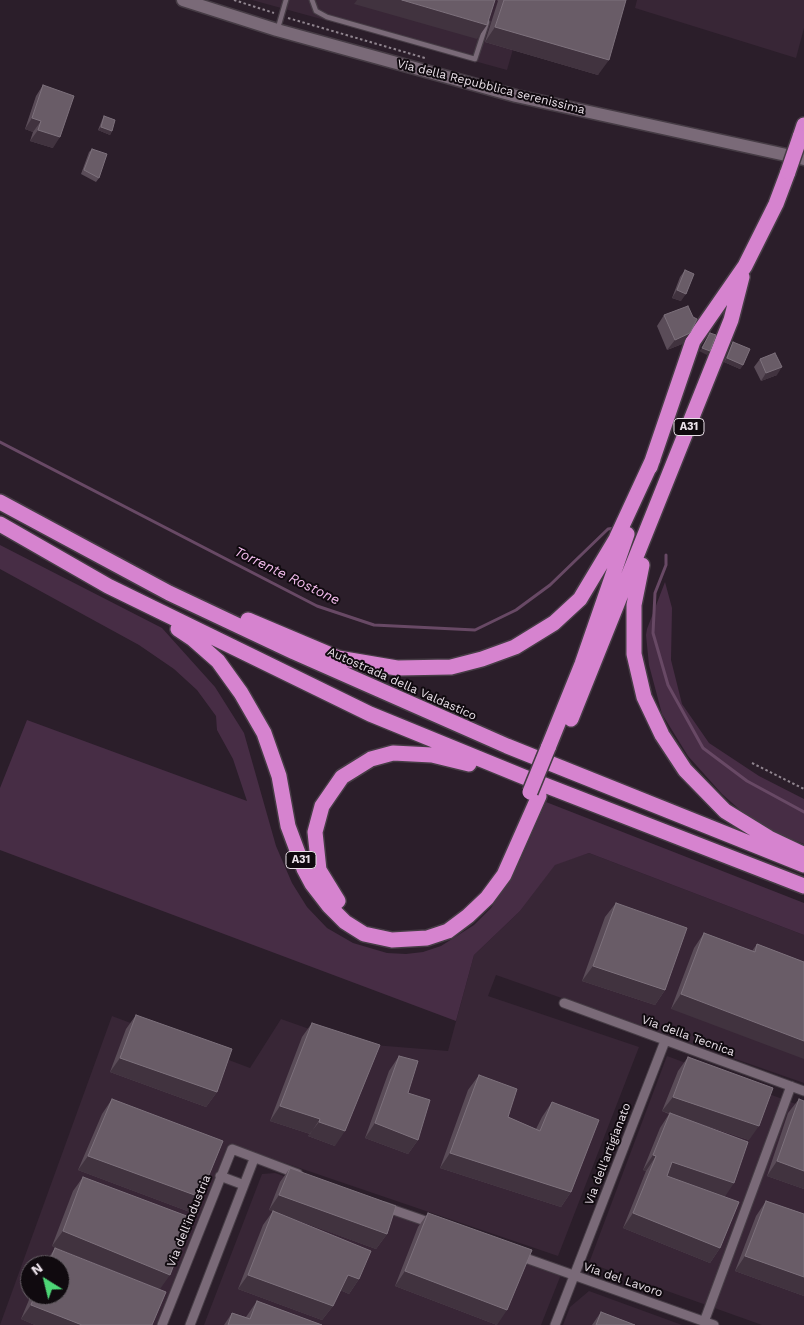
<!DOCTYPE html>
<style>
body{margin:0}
#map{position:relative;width:804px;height:1325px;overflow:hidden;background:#2b1e2a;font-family:"Work Sans",sans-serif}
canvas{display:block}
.north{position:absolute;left:20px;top:1255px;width:50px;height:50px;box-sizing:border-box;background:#100a0f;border:1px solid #676066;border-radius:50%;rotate:324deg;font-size:14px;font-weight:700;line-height:20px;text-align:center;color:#e9e0e8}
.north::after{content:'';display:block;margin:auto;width:18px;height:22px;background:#4dd676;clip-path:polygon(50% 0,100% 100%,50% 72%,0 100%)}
</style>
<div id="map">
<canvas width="804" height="1325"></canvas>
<div class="north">N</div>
</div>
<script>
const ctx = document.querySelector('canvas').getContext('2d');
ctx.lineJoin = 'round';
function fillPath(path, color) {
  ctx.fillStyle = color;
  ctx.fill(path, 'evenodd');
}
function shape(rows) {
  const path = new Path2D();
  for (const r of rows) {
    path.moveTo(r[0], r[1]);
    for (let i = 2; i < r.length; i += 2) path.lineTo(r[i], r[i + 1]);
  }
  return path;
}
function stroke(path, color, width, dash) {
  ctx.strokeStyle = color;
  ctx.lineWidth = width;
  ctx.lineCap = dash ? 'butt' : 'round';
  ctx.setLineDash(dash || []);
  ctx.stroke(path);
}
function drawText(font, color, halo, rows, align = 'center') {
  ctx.font = font + ' "Work Sans",sans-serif';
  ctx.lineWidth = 4;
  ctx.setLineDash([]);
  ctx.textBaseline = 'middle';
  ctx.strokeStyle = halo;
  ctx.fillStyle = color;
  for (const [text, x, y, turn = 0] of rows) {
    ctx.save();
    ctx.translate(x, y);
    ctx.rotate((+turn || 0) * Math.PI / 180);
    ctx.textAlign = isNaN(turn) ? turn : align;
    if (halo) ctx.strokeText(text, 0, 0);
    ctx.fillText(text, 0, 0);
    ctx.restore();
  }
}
const built = shape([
 [252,0,527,0,507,70],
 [637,0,804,0,804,28,796,58,635,8],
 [589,853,804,935,804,1083,496,975,488,996,639,1047,558,1256,232,1145,158,1325,0,1325,112,1016,250,1068,281,1019,349,1043,448,1051,474,955,520,911,555,864],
 [30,1265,60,1265,60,1295,30,1295],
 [667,1056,804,1107,804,1325,762,1325,589,1263],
 [275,1173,562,1272,541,1325,204,1325,262,1174],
 [589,1291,682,1325,563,1325,570,1307]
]);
const green = shape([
 [0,545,162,628,215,687,244,733,276,846,292,883,307,907,327,928,353,943,387,953,406,954,423,952,441,946,474,925,491,908,520,861,546,802,804,903,804,935,589,853,555,865,520,911,474,955,456,1021,0,850,0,788,27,720,247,801,233,759,217,730,216,716,197,690,174,669,139,645,0,569],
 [665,582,672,608,671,660,682,704,709,743,759,776,804,799,804,844,757,825,722,794,688,756,662,714,649,665,646,635,647,629]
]);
const stream = shape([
 [0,442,317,606,374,625,475,630,516,610,550,585,608,529,615,528],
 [666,555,666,565,655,593,653,633,668,685,703,748,747,781,804,812]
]);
const path = shape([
 [234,0,274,13],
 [288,18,425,58],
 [752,763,804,789]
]);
const lane = shape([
 [312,0,316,11,327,17,475,59,487,22],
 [278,28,286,0]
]);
const street = shape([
 [564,1003,804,1091],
 [220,1176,244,1185],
 [385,1207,434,1224],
 [517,1255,714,1325],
 [704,1322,791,1086],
 [162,1325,232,1149,298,1174],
 [190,1325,254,1159],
 [555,1325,665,1041]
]);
const secondary = shape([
 [183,0,277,30,516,96,804,159]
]);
const highway = shape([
 [800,137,804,125],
 [650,467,693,341,745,266,776,204,788,172],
 [0,502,169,593,294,652,507,746,804,865],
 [0,524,108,586,370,714,524,777,804,886],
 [642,565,634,605,634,654,644,697,662,735,685,770,725,811,769,838,803,854],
 [248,620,338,658,397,668,451,667,482,659,515,647,554,623,580,599,616,539,653,459],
 [178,629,193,639,218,661,241,693,264,733,279,776,288,826,304,869,312,884,329,906,345,922,364,934,392,940,427,938,448,931,468,916,487,898,504,875,539,796],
 [571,719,731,320,742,277],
 [548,748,582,664,627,534],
 [338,901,319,870,315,832,322,806,342,777,371,759,393,753,432,755,469,764]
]);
const highwayBridge = shape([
 [788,172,800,137],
 [530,792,548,748]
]);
const wall = shape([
 [497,0,626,0,598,75,485,42,498,1],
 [43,85,53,148,30,141,33,132,25,129,36,96],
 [104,116,112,131,110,135,98,130,102,120],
 [92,149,99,178,96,182,81,174,89,152],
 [685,270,681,301,672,298,680,277],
 [664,315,690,333,682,344,667,350,657,326],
 [733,342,743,365,740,369,724,362,731,346],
 [760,359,777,375,761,381,754,367],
 [616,903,665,990,655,1005,582,981,605,917],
 [704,933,752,951,757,944,804,962,671,1009,694,948],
 [136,1015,217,1092,206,1107,110,1072,126,1029],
 [312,1023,335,1146,308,1136,310,1134,270,1121,302,1037],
 [399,1056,418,1140,408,1154,365,1138,389,1071],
 [688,1057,749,1140,686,1119,725,1197,720,1248,710,1263,623,1228,646,1171,643,1170,660,1128,669,1114,662,1111,678,1071],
 [479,1075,508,1117,536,1129,542,1117,552,1102,571,1192,561,1207,440,1168,468,1090],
 [112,1099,200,1197,190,1212,78,1170,102,1114],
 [799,1099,804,1101,804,1189,767,1176,788,1113],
 [290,1168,387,1234,376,1249,281,1214,359,1279,349,1294,340,1290,333,1306,322,1320,238,1289,263,1225,273,1211,269,1210,280,1182],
 [83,1177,160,1289,52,1246,73,1191],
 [766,1201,804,1214,804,1296,735,1271,756,1216],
 [428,1213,497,1325,395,1286,418,1227],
 [55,1248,152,1325,35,1325,21,1319,31,1295,60,1295,60,1265,44,1265],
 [257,1301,322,1325,224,1325,232,1313,246,1317],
 [601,1312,635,1325,592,1325]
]);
const shadedWall = shape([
 [357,0,402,0,487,25,477,39,354,4],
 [495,27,609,60,598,75,485,42],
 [32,118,41,121,33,132,25,129],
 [101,127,112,131,110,135,98,130],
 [38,130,60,137,53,148,30,141],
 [677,290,686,294,681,301,672,298],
 [690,333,682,344,667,350,675,340],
 [702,348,710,351,707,355,699,351],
 [727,358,743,365,740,369,724,362],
 [782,367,777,375,761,381,766,373],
 [593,966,665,990,655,1005,582,981],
 [681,994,804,1041,804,1059,671,1009],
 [120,1058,217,1092,206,1107,110,1072],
 [673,1097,759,1126,749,1140,662,1111],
 [280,1106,320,1119,310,1134,270,1121],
 [319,1122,345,1131,335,1146,308,1136],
 [375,1123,418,1140,408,1154,365,1138],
 [450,1153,571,1192,561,1207,440,1168],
 [653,1155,656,1156,646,1171,643,1170],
 [88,1156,200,1197,190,1212,78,1170],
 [777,1161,804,1171,804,1189,767,1176],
 [672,1162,734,1183,724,1198,662,1176],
 [279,1195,387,1234,376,1249,269,1210],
 [633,1213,720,1248,710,1263,623,1228],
 [63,1231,170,1275,160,1289,52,1246],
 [745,1256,804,1277,804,1296,735,1271],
 [405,1271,507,1310,497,1325,395,1286],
 [248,1275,333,1306,322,1320,238,1289],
 [348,1275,359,1279,349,1294,338,1289],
 [31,1305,82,1325,35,1325,21,1319]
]);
const building = shape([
 [402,0,495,0,487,25,402,0],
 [504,0,626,0,609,60,495,27,504,0],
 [43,85,74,96,60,137,38,130,41,121,32,118,43,85],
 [104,116,115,120,112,131,101,127,104,116],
 [92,149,107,154,99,178,84,170,92,149],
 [685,270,694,274,686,294,677,290,685,270],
 [688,306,693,317,697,319,690,333,675,340,664,315,688,306],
 [710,333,716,335,710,351,702,348,710,333],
 [733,342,750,349,743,365,727,358,733,342],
 [775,353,782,367,766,373,760,359,775,353],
 [616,903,687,928,665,990,593,966,616,903],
 [704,933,755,952,757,944,804,962,804,1041,681,994,704,933],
 [136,1015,232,1049,217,1092,120,1058,136,1015],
 [312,1023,380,1045,345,1131,319,1122,320,1119,280,1106,312,1023],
 [399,1056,418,1061,408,1093,430,1100,418,1140,375,1123,399,1056],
 [688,1057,773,1088,759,1126,673,1097,688,1057],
 [479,1075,517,1089,508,1117,540,1131,552,1102,599,1120,571,1192,450,1153,479,1075],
 [112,1099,223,1141,200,1197,88,1156,112,1099],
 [799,1099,804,1101,804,1171,777,1161,799,1099],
 [670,1113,748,1142,734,1183,672,1162,667,1176,739,1202,720,1248,633,1213,656,1156,653,1155,670,1113],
 [290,1168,396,1206,387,1234,279,1195,290,1168],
 [83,1177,192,1218,170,1275,63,1231,83,1177],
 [766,1201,804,1214,804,1277,745,1256,766,1201],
 [273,1211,371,1251,359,1279,348,1275,333,1306,248,1275,273,1211],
 [428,1213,532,1250,507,1310,405,1271,428,1213],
 [55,1248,166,1292,152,1325,82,1325,31,1305,35,1295,60,1295,60,1265,48,1265,55,1248],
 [257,1301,322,1325,228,1325,232,1313,250,1319,257,1301],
 [601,1312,635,1325,596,1325,601,1312]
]);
const shields = [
 [689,427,30],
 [301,860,30]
];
const shieldNames = [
 ["A31",689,427],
 ["A31",301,860]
];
const streetNames = [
 ["Via della Repubblica serenissima",491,87,14],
 ["Autostrada della Valdastico",402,684,24],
 ["Via della Tecnica",688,1036,20],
 ["Via dell'artigianato",608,1154,-69],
 ["Via dell'industria",189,1221,-68],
 ["Via del Lavoro",623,1280,19]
];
const waterNames = [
 ["Torrente Rostone",287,576,26]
];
fillPath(built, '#382636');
fillPath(green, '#472d45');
stroke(stream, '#684965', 3);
stroke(lane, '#463c45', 7);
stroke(street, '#463c45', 11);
stroke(secondary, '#463c45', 15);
stroke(highway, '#463c45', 18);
stroke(path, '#90858f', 2, [2.5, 2.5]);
stroke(lane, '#7a6a78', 4.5);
stroke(street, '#7a6a78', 9);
stroke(secondary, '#7a6a78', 12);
stroke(highway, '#d683cf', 15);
stroke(highwayBridge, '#463c45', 18, []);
stroke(highwayBridge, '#d683cf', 15);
fillPath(wall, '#5a4c58');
fillPath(shadedWall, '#41333f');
fillPath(building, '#695c67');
stroke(building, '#7d717c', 1);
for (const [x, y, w] of shields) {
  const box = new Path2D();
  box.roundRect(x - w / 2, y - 8.5, w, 17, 4);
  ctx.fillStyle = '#100a0f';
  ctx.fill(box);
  stroke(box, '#e9e0e8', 1);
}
drawText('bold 11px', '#e9e0e8', null, shieldNames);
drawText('12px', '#e9e0e8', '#100a0f', streetNames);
drawText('italic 14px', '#f3bced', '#100a0f', waterNames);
</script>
